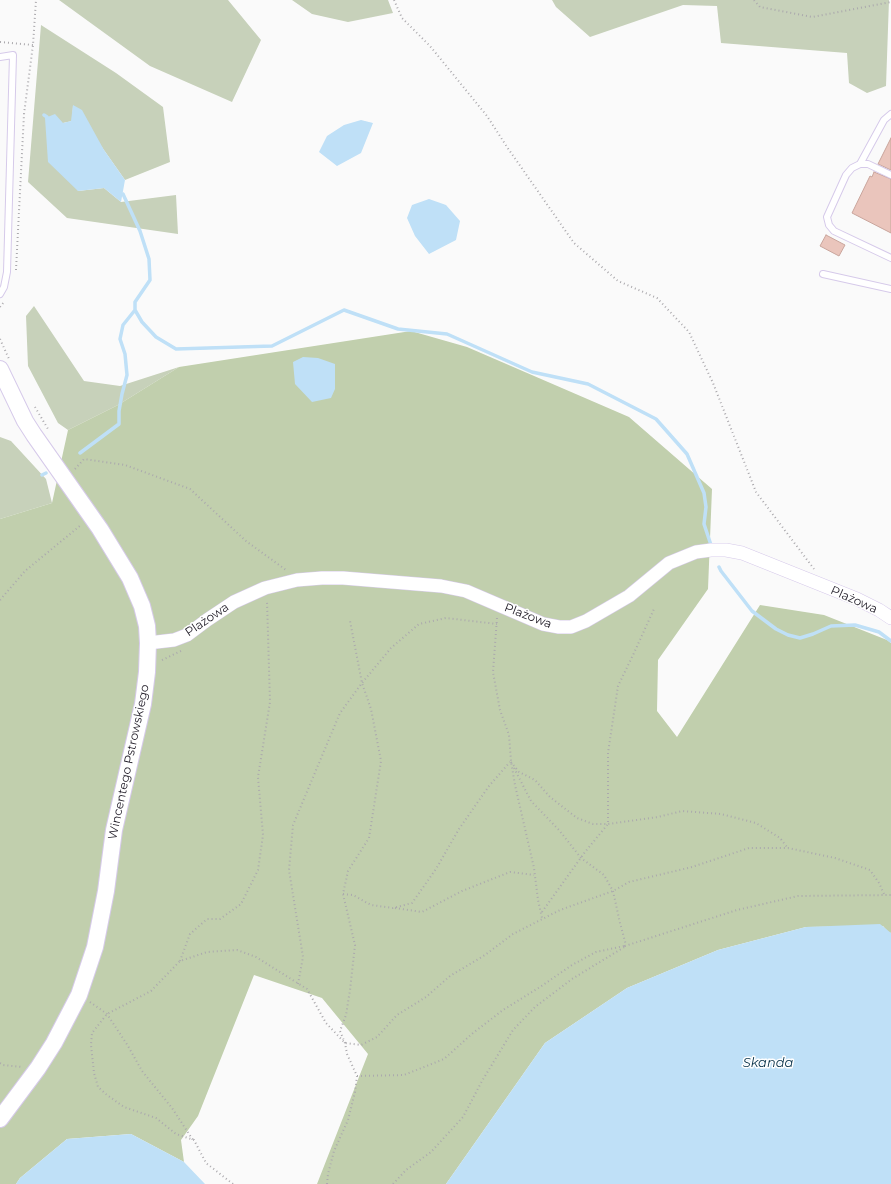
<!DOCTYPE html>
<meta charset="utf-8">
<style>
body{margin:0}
canvas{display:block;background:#fafafa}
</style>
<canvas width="891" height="1184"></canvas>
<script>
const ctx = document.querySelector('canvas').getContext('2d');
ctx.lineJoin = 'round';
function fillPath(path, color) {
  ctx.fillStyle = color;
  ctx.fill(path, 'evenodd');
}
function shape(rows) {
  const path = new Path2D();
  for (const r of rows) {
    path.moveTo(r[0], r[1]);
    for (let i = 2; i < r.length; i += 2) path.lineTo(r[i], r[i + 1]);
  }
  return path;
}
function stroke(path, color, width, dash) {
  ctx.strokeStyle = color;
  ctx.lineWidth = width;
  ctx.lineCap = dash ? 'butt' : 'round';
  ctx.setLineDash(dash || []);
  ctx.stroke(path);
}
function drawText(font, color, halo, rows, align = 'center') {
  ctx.font = font + ' Montserrat,sans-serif';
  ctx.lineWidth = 3;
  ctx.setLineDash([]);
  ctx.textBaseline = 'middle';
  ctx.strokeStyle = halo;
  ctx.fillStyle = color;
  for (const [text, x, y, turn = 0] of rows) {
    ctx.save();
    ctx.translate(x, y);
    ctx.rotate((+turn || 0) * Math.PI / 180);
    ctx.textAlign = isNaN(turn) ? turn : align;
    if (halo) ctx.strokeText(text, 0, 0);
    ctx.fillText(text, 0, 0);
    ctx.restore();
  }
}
const green = shape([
 [59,0,228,0,261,40,232,102,150,66],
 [292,0,388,0,393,13,348,22,312,14],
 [552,0,889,0,886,86,867,93,849,83,847,53,721,43,717,6,683,5,590,37,556,7],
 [41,25,116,73,163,107,170,162,125,180,73,106,72,121,63,123,78,191,104,188,121,202,176,195,178,234,67,218,28,182],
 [34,306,84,381,120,386,179,367,118,405,68,430,58,423,28,366,26,316],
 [0,437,11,441,46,479,52,503,0,519]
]);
const forest = shape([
 [411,331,467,347,629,417,712,489,708,589,658,660,657,711,677,737,760,605,824,615,887,640,891,643,891,933,888,932,883,926,806,927,718,950,627,988,545,1043,446,1184,317,1184,368,1054,322,998,254,975,198,1116,181,1140,184,1162,131,1134,67,1139,20,1178,16,1184,0,1184,0,519,52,503,68,430,118,405,179,367]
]);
const water = shape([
 [73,105,82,110,104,150,125,180,121,202,104,188,78,191,48,162,45,118,55,114,63,123,71,121],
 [361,120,373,123,361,153,337,166,319,152,327,136,344,125],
 [429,199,446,205,460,221,456,240,429,254,415,236,407,218,412,205],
 [303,357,318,358,335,364,335,389,331,398,312,402,295,384,293,362],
 [880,924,891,933,891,1184,446,1184,545,1043,627,988,718,950,806,927],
 [131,1134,184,1162,205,1184,16,1184,20,1178,67,1139]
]);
const stream = shape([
 [44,115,47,117],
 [123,194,140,231,149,259,150,280,135,302,135,310,142,322,156,337,176,349,272,346,344,310,398,329,447,334,532,372,588,384,656,419,687,454,704,493,706,507,704,524,712,548],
 [80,453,119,424,119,411,122,394,127,375,125,354,120,339,123,325,135,310],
 [42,475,46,473],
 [719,567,721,571,752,611,776,629,788,635,800,638,813,634,831,626,855,625,879,632,891,641]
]);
const building = shape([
 [891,138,891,170,878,164,891,138],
 [874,172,891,179,891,233,852,213,870,176,872,177,874,172],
 [826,235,845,245,839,256,820,246,826,235]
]);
const path = shape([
 [394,0,402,18,430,46,487,116,507,147,574,243,618,281,657,298,689,332,713,383,756,492,814,569],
 [754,0,760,7,812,17,891,2],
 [0,42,33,45],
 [16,270,24,114,33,45,36,0],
 [0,307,4,302],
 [0,339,9,359],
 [35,407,48,429],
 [75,469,84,459,125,465,190,489,246,541,286,570],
 [0,600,25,571,81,525],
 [497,618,493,672,500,710,509,735,511,761,515,785,534,868,538,900,542,918],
 [162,660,181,651],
 [511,762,519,772,535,780,550,797,577,818,593,824,608,824,658,817,682,811,721,814,756,823,780,838,787,847],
 [514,768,531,801,559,830,581,858,604,875,613,891,620,923,626,945],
 [343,894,353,895,371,905,393,908,412,903,436,869,459,829,489,786,510,762],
 [395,908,422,912,462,891,510,872,534,875],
 [542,912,585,852,608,824,608,753,618,686,634,653,654,609],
 [180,961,190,934,207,919,220,919,241,904,258,870,263,835,258,777,270,702,267,601],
 [298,984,303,957,289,870,293,825,340,713,362,683,391,648,419,624,446,618,497,624],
 [90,1002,107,1014,128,1046,142,1071,172,1108,193,1140],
 [0,1063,3,1065,22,1067],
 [357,1076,404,1075,444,1059,473,1033,503,1010,540,987,572,965,596,952,624,946],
 [233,1184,206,1163,194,1140,176,1134,156,1118,124,1107,107,1095,98,1087,94,1073,91,1045,92,1033,107,1014,151,991,180,961,207,952,237,950,256,957,307,989,326,1023,345,1043,361,1045,377,1037,397,1015,426,997,450,976,485,955,513,934,560,910,613,891,629,882,692,867,749,848,788,848,835,858,870,870,879,883,884,894],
 [327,1184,328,1174,334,1151,348,1120,355,1092,357,1076,347,1054,345,1043,340,1031,346,1015,350,990,355,945,343,894,348,871,369,838,381,761,371,709,362,683,350,621],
 [393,1184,406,1170,431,1152,463,1117,482,1081,513,1030,535,1007,572,979,626,946,625,946,737,910,798,896,891,895]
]);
const service = shape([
 [0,57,13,55,7,272,4,287,0,294],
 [860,164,884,120,891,114],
 [891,175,868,164,860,164,852,168,846,175,827,217,829,225,834,231,891,258],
 [823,274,891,289]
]);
const minor = shape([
 [148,643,174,640,187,635,207,620,234,602,265,588,297,580,322,578,343,578,441,586,466,591,543,624,559,627,571,627,586,621,629,596,669,563,696,552,711,550,726,550,742,553,857,599,879,610,891,618]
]);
const tertiary = shape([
 [0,369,25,421,34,435,100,529,130,578,142,606,147,626,148,643,147,672,143,704,114,830,106,891,95,947,79,995,54,1043,38,1068,0,1119]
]);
const streetNames = [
 ["Plażowa",854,600,24],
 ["Plażowa",528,616,21],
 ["Plażowa",207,620,-34],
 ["Wincentego Pstrowskiego",129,762,-78]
];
const waterNames = [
 ["Skanda",768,1063]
];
fillPath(green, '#c7d1ba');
fillPath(forest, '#c1cfad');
fillPath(water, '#bfe0f7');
stroke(stream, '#bfe0f7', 3.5);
fillPath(building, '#eac5bc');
stroke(building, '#c9a59c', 1);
stroke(service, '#d6caea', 8);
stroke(minor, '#d6caea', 14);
stroke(tertiary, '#d6caea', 18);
stroke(path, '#aba9ad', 2, [1, 3]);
stroke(service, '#fff', 6);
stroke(minor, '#fff', 13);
stroke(tertiary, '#fff', 16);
drawText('12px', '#1d1924', '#fff', streetNames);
drawText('italic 13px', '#042f47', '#fff', waterNames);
</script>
